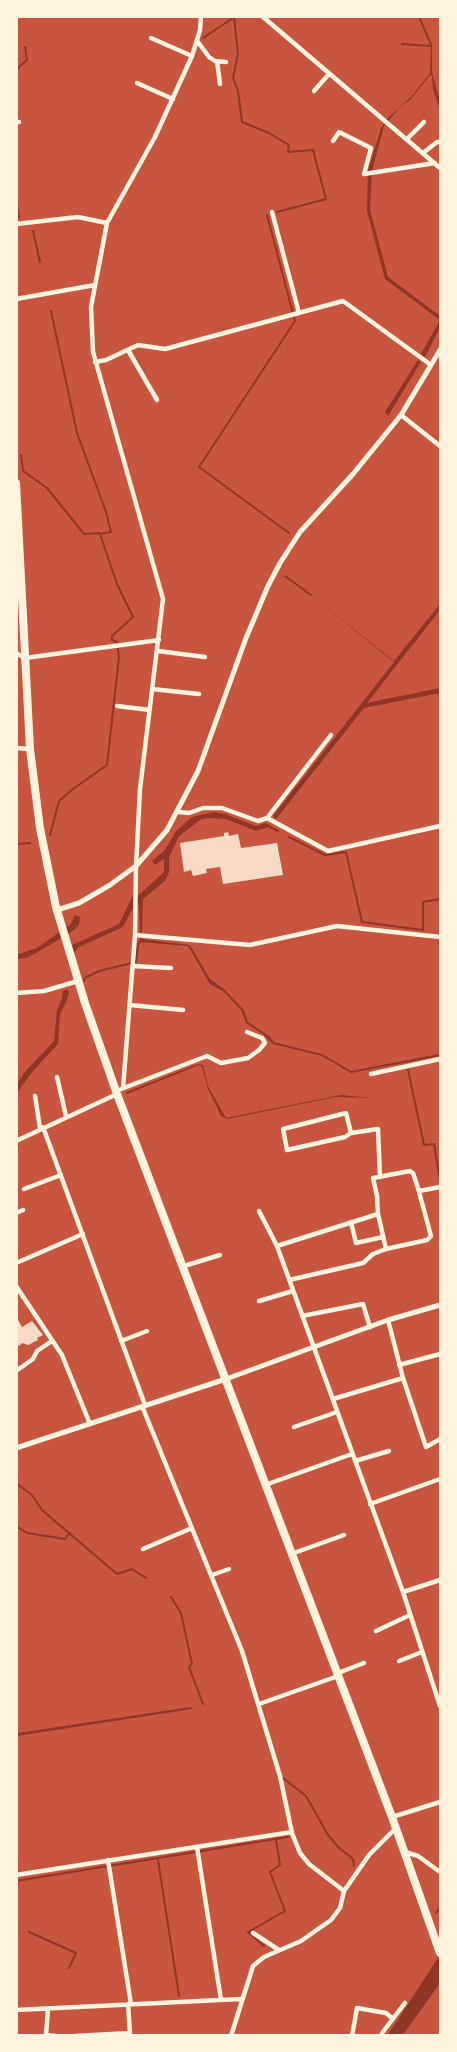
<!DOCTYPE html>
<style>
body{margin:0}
#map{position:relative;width:457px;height:2052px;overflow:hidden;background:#c8553d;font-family:"Golos Text",sans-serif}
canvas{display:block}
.frame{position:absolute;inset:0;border:18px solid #fff3e0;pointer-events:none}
</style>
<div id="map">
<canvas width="457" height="2052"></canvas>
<div class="frame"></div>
</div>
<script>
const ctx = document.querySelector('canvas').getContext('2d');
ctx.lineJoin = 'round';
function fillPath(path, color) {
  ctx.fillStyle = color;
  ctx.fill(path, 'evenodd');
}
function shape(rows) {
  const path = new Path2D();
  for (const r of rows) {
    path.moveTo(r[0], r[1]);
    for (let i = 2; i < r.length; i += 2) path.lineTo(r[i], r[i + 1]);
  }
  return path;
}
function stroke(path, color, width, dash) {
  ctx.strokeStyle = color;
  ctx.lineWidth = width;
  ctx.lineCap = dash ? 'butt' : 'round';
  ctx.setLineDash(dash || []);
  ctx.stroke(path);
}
const water = shape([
 [418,17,420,17,432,44,432,73,440,101,440,110,433,89,432,76,430,75,411,99,399,108,384,126,372,171,370,210,388,277,440,316,440,328,425,357,421,354,440,320,385,279,367,211,368,171,381,128,388,118,412,96,430,73,431,47],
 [418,360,421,362,388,416,385,412],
 [311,595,394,661,440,604,440,610,367,703,440,688,440,693,364,708,276,819,273,816,394,662],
 [214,812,225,814,256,826,265,823,271,826,256,831,226,819,207,818,200,820,179,836,169,857,169,872,165,881,143,899,142,939,190,945,210,979,224,989,244,1010,248,1022,270,1037,275,1043,273,1044,264,1035,246,1023,241,1010,224,992,210,984,188,946,140,942,139,905,134,906,123,927,79,947,74,953,72,945,119,924,132,897,139,895,164,872,164,859,155,865,152,861,165,850,176,831,192,817],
 [75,915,80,917,79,925,70,933,36,953,26,958,17,959,16,955,37,948,71,924],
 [67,989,69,993,66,1002,60,1014,58,1044,32,1072,17,1093,17,1085,24,1073,54,1041,57,1010,62,998,63,991],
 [198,1064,203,1065,208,1086,226,1118,341,1095,372,1098,335,1097,227,1119,221,1116,208,1089,202,1067,199,1065,127,1094,126,1092],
 [191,1707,192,1709,17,1736,17,1733],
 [440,1955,440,1983,403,2035,387,2036]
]);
const stream = shape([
 [234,16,238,54,233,78,238,91,242,122,269,133,289,145,288,152,313,150,326,199,277,212],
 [203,38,233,18],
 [402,44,431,46],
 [16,72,19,67,27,60,25,47],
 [16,137,17,125],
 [16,197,19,217],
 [267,215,295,321,199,467,289,533],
 [33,231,40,262],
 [21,455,23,471,47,488,84,534,99,533],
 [285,576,311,595],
 [16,662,17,663],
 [268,826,278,831],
 [50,835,59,801,73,789,107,765,119,657,117,642,112,640,112,636,133,617,117,584,100,534,111,532,106,512,77,433,51,311],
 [289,837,325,855,346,852,362,922,423,930,423,902,440,899],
 [16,844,30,843],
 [84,981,85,978,99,971,136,962,138,944,140,942],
 [273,1043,322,1055,351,1072,440,1055],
 [408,1070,424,1145,434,1144,440,1180],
 [16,1146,18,1145],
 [16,1483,32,1495,42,1510,117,1574,132,1569,146,1578],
 [16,1526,27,1533,65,1539,70,1532],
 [171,1597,181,1613,192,1664,189,1667,203,1704],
 [283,1778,306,1796,328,1835,338,1847,353,1859,354,1866],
 [158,1860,179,1996],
 [16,1881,288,1837],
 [436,1913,440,1908],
 [29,1932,76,1953,69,1968],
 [264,1946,248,1932,285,1911,270,1872,280,1865,276,1839]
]);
const building = shape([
 [228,832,229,836,238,834,241,848,277,843,283,875,223,884,220,867,206,869,207,873,193,876,191,870,184,872,180,843,224,836,224,833],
 [16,1316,22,1327,32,1321,43,1335,37,1338,38,1340,28,1345,22,1343,19,1346,16,1341]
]);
const minor = shape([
 [262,16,440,168],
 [151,38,192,56],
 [198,42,209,57,215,61,226,62],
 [217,61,220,84],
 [137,83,173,99],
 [314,91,329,74],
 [16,122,19,122],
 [407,139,424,122],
 [333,141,339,132,371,148,364,174,435,163],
 [423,153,437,142,440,142],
 [272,212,299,313],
 [16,224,78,217,107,223],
 [16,299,95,285],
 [128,350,157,400],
 [95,362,106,360,138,345,165,349,343,301,431,365],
 [401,415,440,446],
 [158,651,205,657],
 [16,653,25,658,159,640],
 [152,689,199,694],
 [117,706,150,710],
 [16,748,30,749],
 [178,812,189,813,203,808,222,808,258,821,267,818,331,735],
 [267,818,328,851,440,826],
 [135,935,250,945,337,926,440,937],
 [133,966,171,968],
 [16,993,44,991,78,981],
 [130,1005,183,1010],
 [371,1074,440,1059],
 [57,1077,66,1116],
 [123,1088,135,935,136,866,140,789,163,599,93,352,91,307,107,223,155,137,192,56,200,30,201,16],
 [121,1089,207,1056,221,1063,248,1058,259,1050,265,1043,262,1038,247,1032],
 [35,1096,40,1128],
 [43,1127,145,1405],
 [351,1133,346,1113,283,1129,287,1150,345,1137,351,1133,378,1129,380,1177],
 [16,1141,117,1094],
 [410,1171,413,1173,418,1188,431,1236,427,1240,386,1249,378,1214,377,1196,373,1178,410,1171],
 [24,1189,61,1175],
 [419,1191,440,1187],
 [259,1211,277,1246,403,1592,440,1706],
 [16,1213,23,1210],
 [351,1222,356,1243,383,1237],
 [277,1246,378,1214],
 [16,1263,83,1234],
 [184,1266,220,1255],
 [289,1280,363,1263,373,1254,386,1249],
 [16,1286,62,1355,90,1424],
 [259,1301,293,1291],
 [302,1316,363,1304,370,1327],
 [388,1320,403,1378,426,1447,440,1439],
 [121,1341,147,1331],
 [399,1365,440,1354],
 [16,1371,33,1359,37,1351,52,1341],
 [333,1399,403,1378],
 [142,1406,242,1651,280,1776,292,1833,300,1853,309,1864,344,1891],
 [294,1427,337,1412],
 [355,1461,389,1451],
 [265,1485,352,1454],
 [370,1504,440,1479],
 [143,1549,192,1528],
 [291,1554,344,1535],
 [212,1575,229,1569],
 [403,1592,440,1580],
 [376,1631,410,1615],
 [399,1661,422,1652],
 [338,1673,364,1663],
 [259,1704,338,1676],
 [392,1817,440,1802],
 [197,1847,221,2000],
 [405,1852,418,1856,440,1872],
 [108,1860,131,2004],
 [16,1875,292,1832],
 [253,1933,279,1950],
 [48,2009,46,2035,56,2036],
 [16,2010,241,1999],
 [382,2033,405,2003],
 [75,2036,130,2033,128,2004],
 [231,2036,253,1966,264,1957,301,1941,331,1920,340,1908,344,1891,369,1855,396,1828],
 [352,2036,357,2008,386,2013,393,2019]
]);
const tertiary = shape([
 [57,910,79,903,110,885,136,866,167,830,198,771,246,638,268,586,280,563,300,532,353,474,401,415,440,350],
 [16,1448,226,1379,388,1320,440,1305]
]);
const trunk = shape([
 [16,483,30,749,40,828,56,907,85,1003,117,1094,392,1817,440,1953]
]);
fillPath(water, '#8f3625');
stroke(stream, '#8f3625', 2);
fillPath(building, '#f7dbc8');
stroke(minor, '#fff3e0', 4.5);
stroke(tertiary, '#fff3e0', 5);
stroke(trunk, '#fff3e0', 8);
</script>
